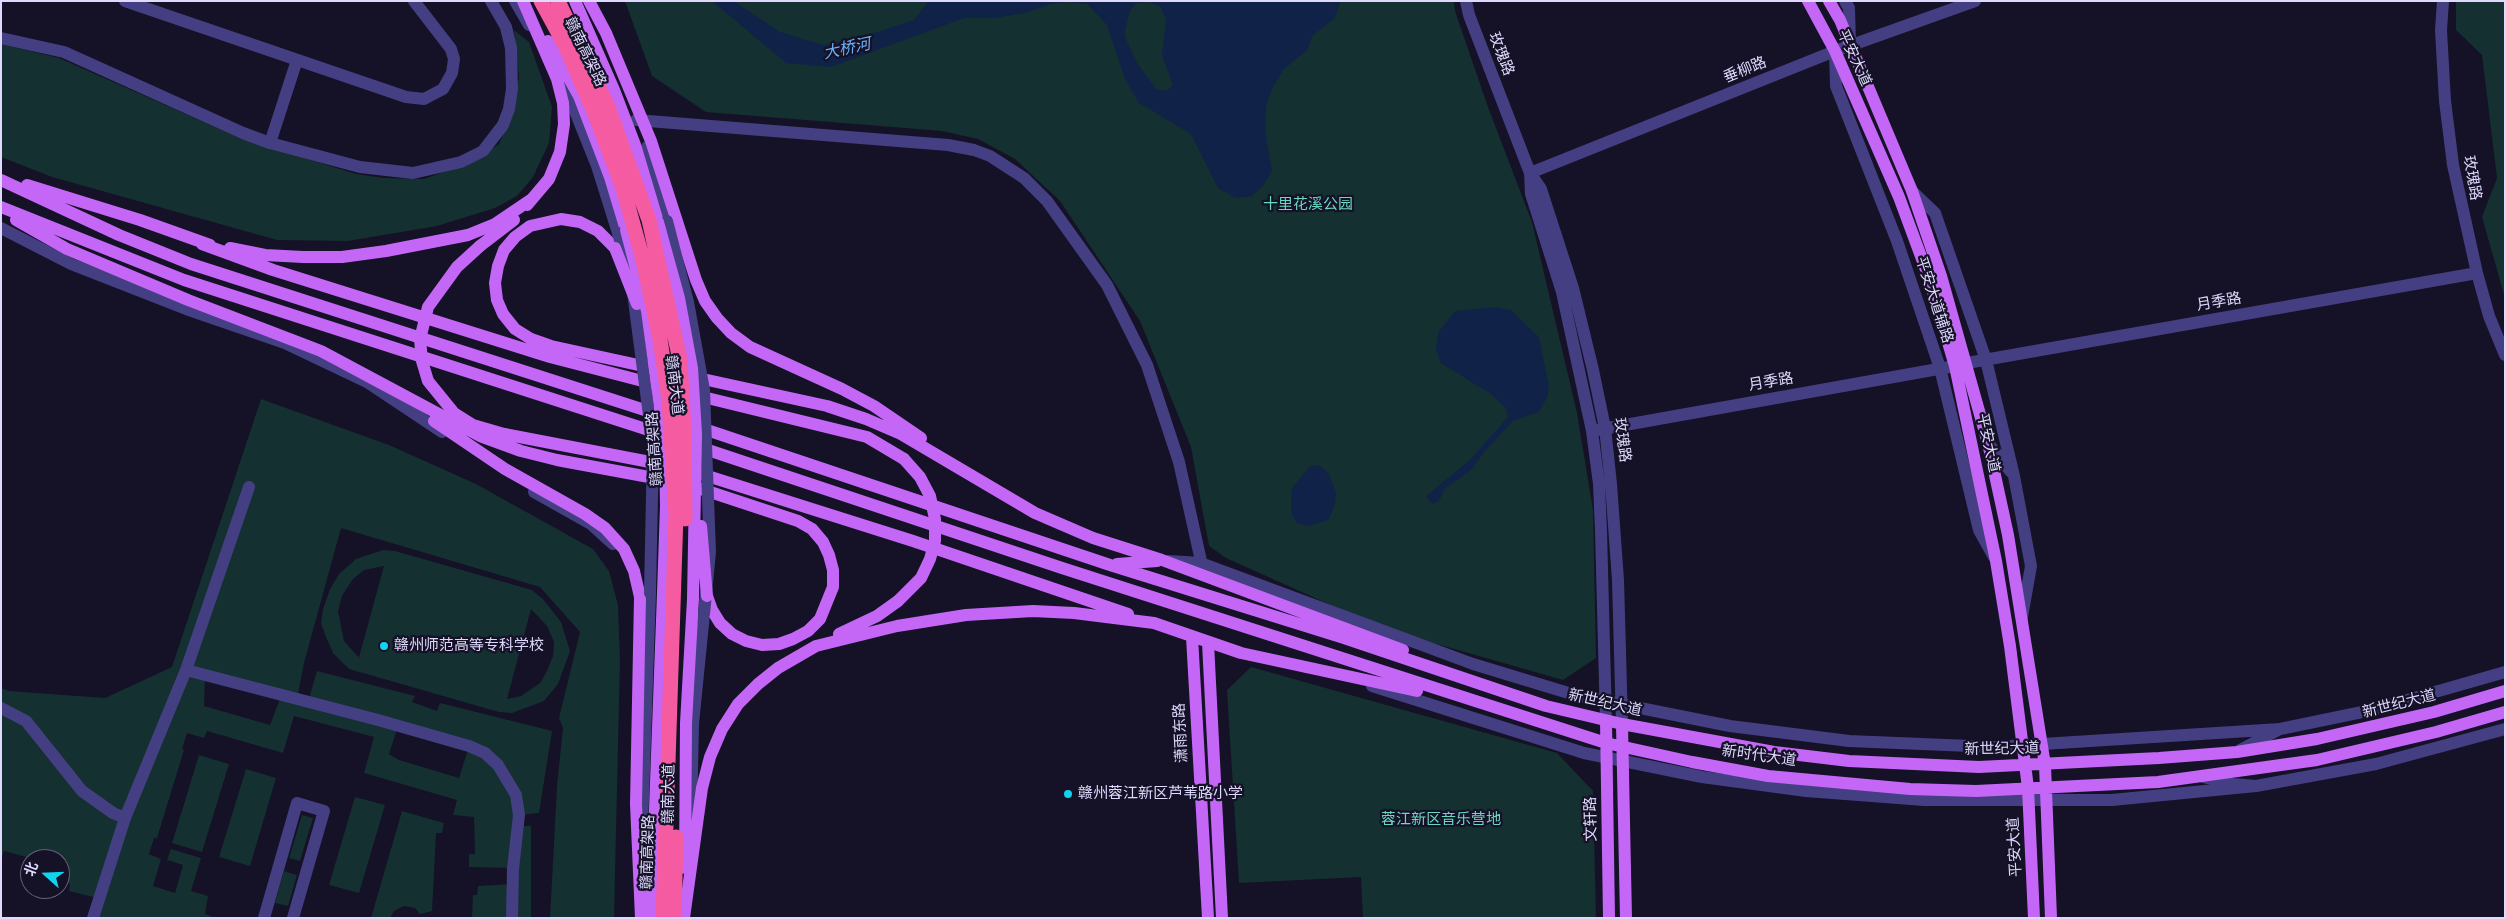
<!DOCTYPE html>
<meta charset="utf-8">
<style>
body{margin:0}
#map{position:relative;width:2506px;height:919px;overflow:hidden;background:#151126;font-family:Karla,"Noto Sans SC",sans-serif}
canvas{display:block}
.frame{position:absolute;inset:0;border:2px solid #ded9fd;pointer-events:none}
.north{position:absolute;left:20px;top:849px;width:50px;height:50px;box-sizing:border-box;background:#151126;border:1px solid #65617c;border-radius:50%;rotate:290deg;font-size:14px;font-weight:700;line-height:20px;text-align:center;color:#ded9fd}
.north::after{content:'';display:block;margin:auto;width:18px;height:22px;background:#11d3f0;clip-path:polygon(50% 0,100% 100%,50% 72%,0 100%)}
</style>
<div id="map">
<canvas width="2506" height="919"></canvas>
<div class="frame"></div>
<div class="north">北</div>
</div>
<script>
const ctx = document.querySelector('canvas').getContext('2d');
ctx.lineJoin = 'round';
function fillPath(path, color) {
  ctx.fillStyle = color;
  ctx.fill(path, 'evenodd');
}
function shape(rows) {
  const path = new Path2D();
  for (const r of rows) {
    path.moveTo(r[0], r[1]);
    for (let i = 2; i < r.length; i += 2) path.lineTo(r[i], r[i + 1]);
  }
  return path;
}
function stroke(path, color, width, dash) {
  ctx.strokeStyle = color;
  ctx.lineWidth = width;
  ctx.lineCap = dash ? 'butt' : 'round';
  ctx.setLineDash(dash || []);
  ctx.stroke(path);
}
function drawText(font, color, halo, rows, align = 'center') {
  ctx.font = font + ' Karla,"Noto Sans SC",sans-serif';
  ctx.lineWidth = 4.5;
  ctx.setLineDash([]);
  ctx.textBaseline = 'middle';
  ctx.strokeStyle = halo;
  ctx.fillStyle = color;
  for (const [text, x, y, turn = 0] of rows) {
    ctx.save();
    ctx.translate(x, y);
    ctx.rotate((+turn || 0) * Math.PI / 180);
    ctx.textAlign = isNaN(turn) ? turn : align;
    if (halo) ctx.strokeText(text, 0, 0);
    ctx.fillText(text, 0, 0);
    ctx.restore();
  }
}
const green = shape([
 [625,1,1454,1,1455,11,1488,107,1532,222,1577,413,1593,510,1596,658,1563,680,1384,629,1226,558,1209,546,1191,447,1140,321,1060,201,1015,159,978,139,942,131,706,112,652,76],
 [2456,1,2505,1,2505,298,2482,217,2497,178,2482,55,2456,30],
 [514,30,529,42,552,107,549,143,533,177,517,196,495,208,437,226,348,241,277,240,52,177,1,157,1,44,59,58,240,138,356,174,384,178,424,179,474,161,499,144,509,120,519,78],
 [261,399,389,445,476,484,593,549,609,571,618,605,620,659,614,918,550,918,557,786,563,728,559,718,580,632,540,587,341,528,304,663,297,699,308,702,317,671,415,696,412,702,437,711,440,703,552,731,539,813,519,815,518,826,531,826,531,918,472,918,473,895,477,895,478,886,512,884,513,868,469,867,469,854,475,854,474,817,453,815,457,800,364,773,374,737,294,716,283,753,207,731,204,738,187,733,182,749,184,750,157,838,154,838,149,854,161,859,153,886,175,893,183,865,167,860,171,849,201,858,191,891,208,896,205,914,216,918,93,918,97,898,69,891,70,884,65,882,68,868,60,866,60,859,34,859,4,851,1,861,1,688,9,691,105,698,172,667],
 [205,676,281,696,270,725,204,706],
 [398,726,469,746,459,778,399,760,389,754],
 [383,550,395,551,532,590,543,599,561,622,570,651,558,684,544,701,512,713,499,712,349,669,333,653,326,637,321,623,323,609,330,589,339,574,356,559],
 [384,566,359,657,361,660,344,641,338,611,342,596,352,580,364,570],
 [531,609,547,626,554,642,553,656,547,671,540,683,521,696,507,699],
 [1251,667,1557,753,1593,791,1596,918,1363,918,1361,877,1239,883,1227,690],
 [199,755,229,764,202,852,172,843],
 [246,769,276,778,250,866,219,857],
 [355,797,385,805,359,893,329,885],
 [402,811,444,823,442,833,436,833,432,911,420,914,415,908,404,906,394,911,390,918,371,918],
 [302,815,313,818,300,861,289,858],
 [284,871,297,875,288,906,275,903]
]);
const water = shape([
 [712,1,734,1,780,32,823,45,868,35,914,20,929,1,1341,1,1334,19,1313,35,1307,50,1283,70,1273,87,1266,105,1265,130,1272,171,1263,186,1252,196,1236,198,1218,188,1191,134,1139,103,1125,79,1107,25,1087,4,1069,2,1050,4,1025,13,995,18,964,18,831,67,786,63],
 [1149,2,1161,7,1166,20,1162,55,1173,85,1166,91,1156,89,1137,63,1124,35,1130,11,1136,3],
 [1493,307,1511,310,1539,337,1549,387,1547,397,1539,412,1514,420,1485,451,1470,471,1445,488,1439,501,1432,504,1426,496,1470,460,1508,417,1506,408,1491,394,1441,363,1436,350,1438,333,1455,311],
 [1311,465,1320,466,1329,474,1336,493,1334,508,1328,520,1308,526,1297,523,1292,515,1291,505,1292,488]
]);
const minor = shape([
 [125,1,406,97,424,99,443,89,452,73,454,59,451,49,414,1],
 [515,1,529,25],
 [1466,1,1469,15,1530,173,1541,189,1573,288,1593,370,1605,428,1611,484,1618,580,1622,724],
 [1845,1,1849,8,1850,43],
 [2443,1,2441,30,2445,101,2453,165,2477,273,2489,316,2505,355],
 [1,38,64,52,243,133,270,143,360,167,413,173,461,162,483,151,503,125,509,109,512,89,511,48,506,27,491,1],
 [1835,51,1836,86,1897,241,1940,368,1979,530,1994,557],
 [560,82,573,106,597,166,618,233],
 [636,120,948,145,974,150,990,156,1024,178,1047,201,1107,285,1147,365,1179,462,1203,570],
 [270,143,297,60],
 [647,147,667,221],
 [1530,173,1531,194,1562,292,1592,431,1599,484,1601,531,1606,721],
 [1530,173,1835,51,1975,1],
 [1912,191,1935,213,1986,360,2014,476,2031,566,2022,617],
 [1,228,71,264,186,309,285,343,367,382,442,432],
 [1967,363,2477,273],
 [1597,430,1955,366],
 [1988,443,2011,472],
 [534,492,591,524,613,544],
 [1168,561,1201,563,1473,664,1575,695,1730,726,1849,741,1995,747,2280,729],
 [186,670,249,487],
 [1372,686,1584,753,1702,777,1806,791,1924,800,2112,800,2256,786],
 [1,708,26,721,82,791,113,813,125,818],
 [2240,750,2280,729,2372,710,2505,672],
 [2203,777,2232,784,2256,786,2376,764,2505,729],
 [691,820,693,724,704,614],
 [642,827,650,593],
 [93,918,125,818,186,670,378,720,469,746,485,753,498,765,516,795,519,815,513,869,512,918],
 [264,918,297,803,324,811,293,918]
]);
const major = shape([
 [523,1,557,79,563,103,564,124,560,152,549,179,527,205],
 [575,1,614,90,635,145,658,222],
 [589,1,606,33,651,141,696,280,705,301,717,318,731,333,750,347,842,389,874,406,921,438],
 [1808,1,1835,51,1899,197,1929,278,1955,366,1996,561,2010,646,2028,788,2034,918],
 [1829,1,1840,20,1912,191,1941,276,1988,443,2008,535,2045,765,2051,918],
 [548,41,579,96,610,177,626,230],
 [1,180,119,235,191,264,657,414],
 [27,185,140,220,210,245],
 [1,207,184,280,661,434],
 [16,220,67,249,188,300,321,351,480,436,521,451,557,460,676,482],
 [202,244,273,270,550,357,654,384],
 [480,246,514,220],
 [230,248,265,255,303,257,342,257,386,251,468,235,495,224,532,199],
 [615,248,598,231,580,222,561,219,530,226,515,237,504,250,498,266,495,283,497,300,503,314,515,329,531,339,551,346,827,406,866,419,901,434,1035,513,1093,538,1162,560,1403,650],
 [695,395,867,437,904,459],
 [434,421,505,469,585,514,605,528,624,549,634,571,640,597,636,804,641,918],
 [695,426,1110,565,1344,638,1546,706,1622,724,1774,752,1849,761,1979,767,2159,758,2237,752,2317,739,2434,712,2505,691],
 [504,434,676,467],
 [696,446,1062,568,1606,743,1692,762,1768,776,1910,789,1976,791,2158,782,2317,760,2436,732,2505,712],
 [698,473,913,541,1128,614],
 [698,488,798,521,812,529,823,542,829,555,833,570,833,587,820,619,808,631,793,639,779,644,762,645,746,641,732,634,720,623,712,610,707,596],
 [1117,564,1157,561],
 [839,634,877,616,898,601],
 [1192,637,1208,918],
 [1208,643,1222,918],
 [1606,721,1609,918],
 [1622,724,1626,918],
 [685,868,686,723,693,599],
 [651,918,663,593],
 [684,918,702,788,710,757,722,729,738,704,758,684,778,668,816,646,897,626,966,615,1033,611,1074,613,1154,623,1241,653,1417,691]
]);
const minorBridge = shape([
 [667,221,688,302,704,390,710,552,704,614],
 [618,233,629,271],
 [633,293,653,446,650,593]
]);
const majorBridge = shape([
 [658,222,679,298,692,368,696,434,693,599],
 [626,230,647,311,665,444,666,506,663,593],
 [480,246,457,267,428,307,420,339,422,361,428,381,454,413,473,425,504,434],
 [615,248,637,304],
 [701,526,707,596],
 [898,601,921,578,930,559,935,541,935,519,930,496,920,477,904,459]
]);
const highwayBridge = shape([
 [541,1,566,47,595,114,623,188,643,260,660,339,669,401,676,513,663,918],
 [558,1,608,107,649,220,680,360,684,432,685,519],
 [674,918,676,837]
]);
const markers = [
 [384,646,5,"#11d3f0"],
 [1068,794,5,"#11d3f0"]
];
const streetNames = [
 ["赣南高架路",585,52,64],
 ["玫瑰路",1501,54,69],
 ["平安大道",1854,58,65],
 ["垂柳路",1745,70,-22],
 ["玫瑰路",2472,178,80],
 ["平安大道辅路",1934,300,72],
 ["月季路",2219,302,-10],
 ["月季路",1771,382,-10],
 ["赣南大道",674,385,83],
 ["玫瑰路",1622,440,82],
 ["平安大道",1988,443,78],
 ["赣南高架路",655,449,-94],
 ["新世纪大道",1605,703,13],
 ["新世纪大道",2399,704,-14],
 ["潇雨东路",1181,733,-93],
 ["新世纪大道",2002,749,-1],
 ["新时代大道",1759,756,8],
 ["赣南大道",669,794,-89],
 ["文轩路",1591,819,-91],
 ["平安大道",2015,847,-93],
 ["赣南高架路",648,852,-88]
];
const parkNames = [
 ["十里花溪公园",1308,205],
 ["蓉江新区音乐营地",1441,820]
];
const poiNames = [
 ["赣州师范高等专科学校",394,646],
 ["赣州蓉江新区芦苇路小学",1078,794]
];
const waterNames = [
 ["大桥河",847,49,-12]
];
fillPath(green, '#143030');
fillPath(water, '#102247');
stroke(minor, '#443f82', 12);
stroke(major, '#c567f6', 12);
stroke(minorBridge, '#443f82', 12);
stroke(majorBridge, '#c567f6', 12);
stroke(highwayBridge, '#f55ba0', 15);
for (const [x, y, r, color] of markers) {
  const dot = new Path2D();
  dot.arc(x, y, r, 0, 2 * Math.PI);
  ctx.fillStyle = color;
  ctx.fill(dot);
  stroke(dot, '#151126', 2);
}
drawText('15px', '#ded9fd', '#151126', streetNames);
drawText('15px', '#68d9c0', '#151126', parkNames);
drawText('15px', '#ded9fd', '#151126', poiNames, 'left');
drawText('italic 16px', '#6db2f6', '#151126', waterNames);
</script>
